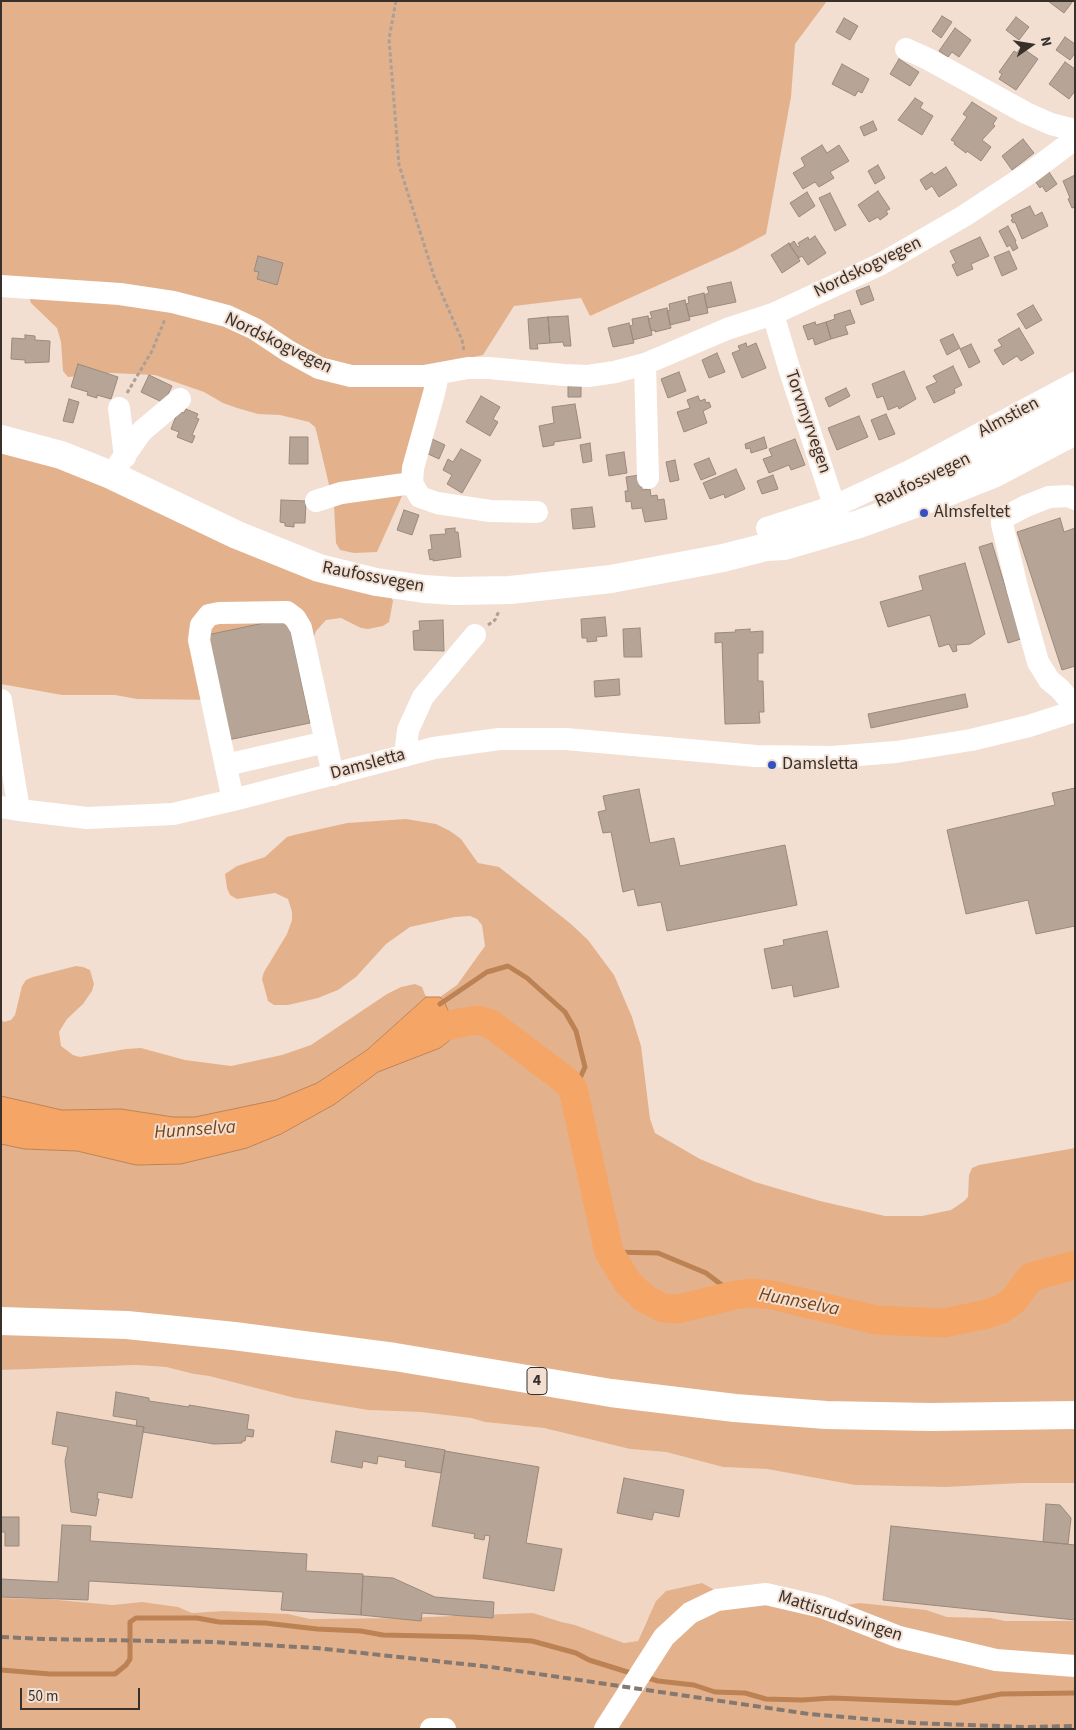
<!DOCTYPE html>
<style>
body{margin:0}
#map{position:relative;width:1076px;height:1730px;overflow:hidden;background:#f2dfd2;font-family:"Source Sans 3",sans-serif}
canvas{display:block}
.frame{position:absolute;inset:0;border:2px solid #37302b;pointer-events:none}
.north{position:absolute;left:1006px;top:20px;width:50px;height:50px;-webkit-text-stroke:4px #f2dfd2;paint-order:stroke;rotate:77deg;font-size:14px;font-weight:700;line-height:20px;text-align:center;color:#37302b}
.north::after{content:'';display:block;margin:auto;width:18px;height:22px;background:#37302b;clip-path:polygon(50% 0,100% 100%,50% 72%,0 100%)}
.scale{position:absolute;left:20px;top:1688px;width:120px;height:22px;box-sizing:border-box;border:2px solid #37302b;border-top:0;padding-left:6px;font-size:15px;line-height:18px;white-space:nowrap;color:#37302b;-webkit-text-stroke:4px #f2dfd2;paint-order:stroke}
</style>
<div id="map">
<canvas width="1076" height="1730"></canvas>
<div class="frame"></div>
<div class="north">N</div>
<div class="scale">50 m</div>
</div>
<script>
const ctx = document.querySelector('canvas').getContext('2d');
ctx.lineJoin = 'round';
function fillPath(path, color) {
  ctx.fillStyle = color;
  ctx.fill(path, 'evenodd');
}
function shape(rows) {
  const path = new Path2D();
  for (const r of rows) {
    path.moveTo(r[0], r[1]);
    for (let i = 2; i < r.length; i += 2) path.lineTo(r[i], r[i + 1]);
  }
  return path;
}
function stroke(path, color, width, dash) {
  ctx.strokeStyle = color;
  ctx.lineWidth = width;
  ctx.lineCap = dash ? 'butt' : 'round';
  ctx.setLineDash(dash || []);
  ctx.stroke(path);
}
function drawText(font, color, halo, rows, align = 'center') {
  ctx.font = font + ' "Source Sans 3",sans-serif';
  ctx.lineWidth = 4;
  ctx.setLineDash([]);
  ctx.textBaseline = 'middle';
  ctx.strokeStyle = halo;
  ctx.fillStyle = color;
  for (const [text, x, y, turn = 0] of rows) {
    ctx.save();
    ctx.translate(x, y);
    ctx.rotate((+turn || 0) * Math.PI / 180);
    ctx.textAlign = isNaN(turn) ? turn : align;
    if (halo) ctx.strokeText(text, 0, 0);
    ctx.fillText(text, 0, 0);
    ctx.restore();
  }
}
const built = shape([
 [136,1365,166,1367,194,1374,209,1376,295,1398,368,1410,420,1412,471,1418,485,1422,544,1428,630,1449,666,1452,723,1467,767,1469,855,1485,946,1487,1022,1483,1075,1483,1075,1621,1005,1621,991,1618,947,1617,926,1610,860,1603,846,1605,715,1590,702,1583,646,1620,638,1641,624,1643,575,1625,489,1614,400,1618,310,1619,288,1614,223,1611,192,1613,178,1607,142,1602,113,1605,47,1599,1,1598,1,1370]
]);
const green = shape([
 [1,1,827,1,795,44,791,97,766,234,736,250,590,316,581,298,514,306,483,355,454,361,410,478,377,552,354,553,340,550,336,543,334,506,317,434,315,427,309,422,280,415,258,414,237,408,223,403,204,392,155,375,111,373,68,377,63,371,61,342,57,328,31,303,27,289,1,282],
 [1,452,39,459,390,595,393,601,389,622,383,626,368,629,361,628,341,618,326,620,316,631,311,645,220,700,137,699,115,695,62,695,1,684],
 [406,819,436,824,450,831,461,839,478,863,499,867,571,924,588,940,614,975,632,1017,641,1046,650,1119,655,1133,700,1159,755,1182,820,1201,885,1216,922,1216,951,1210,963,1202,968,1197,969,1175,972,1168,979,1165,1075,1148,1075,1483,1022,1483,946,1487,855,1485,767,1469,723,1467,666,1452,630,1449,544,1428,485,1422,471,1418,420,1412,368,1410,295,1398,209,1376,194,1374,166,1367,136,1365,1,1370,1,1144,24,1149,77,1151,136,1165,181,1164,247,1148,281,1134,335,1104,378,1072,440,1048,455,1036,454,1024,444,1001,440,997,457,985,485,946,482,925,477,919,470,916,455,917,410,927,386,944,356,977,338,990,318,998,288,1005,274,1005,268,1001,262,979,264,972,287,934,292,920,292,912,288,899,275,893,237,899,230,895,227,888,225,874,237,866,265,857,287,837,294,835,347,823],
 [76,966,83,967,90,970,94,984,92,991,83,1004,67,1019,59,1032,61,1046,73,1055,80,1057,126,1049,141,1048,185,1060,231,1066,282,1055,311,1045,387,994,401,987,415,984,422,987,426,997,367,1050,317,1083,276,1100,195,1117,173,1117,121,1109,62,1110,1,1096,1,1020,4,1022,11,1020,15,1015,22,986,26,980,33,977],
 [702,1583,715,1590,846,1605,860,1603,926,1610,947,1617,991,1618,1005,1621,1075,1621,1075,1729,1,1729,1,1598,47,1599,113,1605,142,1602,178,1607,192,1613,223,1611,288,1614,310,1619,400,1618,533,1613,561,1622,575,1625,624,1643,638,1641,656,1601,666,1591]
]);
const water = shape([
 [426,997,440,997,444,1001,454,1024,455,1036,440,1048,378,1072,335,1104,281,1134,247,1148,181,1164,136,1165,77,1151,24,1149,1,1144,1,1096,62,1110,121,1109,173,1117,195,1117,276,1100,317,1083,367,1050,426,997]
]);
const stream = shape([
 [440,1004,487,972,508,966,527,978,565,1012,576,1031,585,1067,576,1087,573,1089],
 [609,1252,658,1253,706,1273,735,1295],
 [1,1670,50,1674,115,1674,126,1665,130,1659,130,1622,136,1618,197,1618,219,1622,265,1623,317,1629,361,1631,383,1635,473,1637,532,1641,576,1653,589,1660,634,1674],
 [645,1677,658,1681,694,1685,715,1692,745,1693,766,1699,802,1700,832,1698,957,1703,1001,1694,1075,1693]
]);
const river = shape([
 [416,1036,454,1024,477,1020,491,1024,566,1081,573,1089,609,1252,628,1283,644,1298,663,1308,678,1309,735,1295,750,1293,772,1295,876,1320,944,1323,987,1314,1001,1309,1013,1301,1031,1277,1075,1265]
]);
const building = shape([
 [1048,1,1073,1,1064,13,1048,1],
 [942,16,952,22,941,38,932,31,942,16],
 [1016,17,1029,27,1019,40,1006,30,1016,17],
 [844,18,858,26,850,40,836,32,844,18],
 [955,28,971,40,959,57,952,52,948,57,939,51,955,28],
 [1065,37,1075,44,1075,53,1070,60,1056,50,1065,37],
 [1021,47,1038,59,1016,90,999,79,1002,74,999,72,1014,51,1017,53,1021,47],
 [899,59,919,72,910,86,890,74,899,59],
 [1065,62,1075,69,1075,91,1069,99,1049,84,1065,62],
 [842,64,869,79,862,93,858,91,855,96,832,84,842,64],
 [915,98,923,103,920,108,933,116,922,135,898,120,915,98],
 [972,102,997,118,993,124,995,126,982,140,991,147,981,161,967,151,966,153,954,144,955,142,951,140,967,117,963,114,972,102],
 [873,121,877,130,864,136,860,127,873,121],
 [1023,139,1034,153,1012,170,1002,156,1023,139],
 [822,145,827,153,839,145,849,161,830,172,834,178,819,187,815,182,803,189,793,173,805,166,801,158,822,145],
 [878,165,885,178,875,184,868,171,878,165],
 [946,167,957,185,939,197,932,186,926,190,920,180,932,172,934,175,946,167],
 [1049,172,1057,184,1046,192,1042,186,1040,188,1035,181,1049,172],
 [1075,175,1075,207,1072,208,1068,199,1070,198,1063,181,1075,175],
 [878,191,890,209,886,211,888,214,880,220,878,217,869,222,858,205,878,191],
 [807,192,815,206,799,217,790,203,807,192],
 [830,193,846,225,835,231,819,198,830,193],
 [1030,206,1035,216,1042,212,1048,226,1022,239,1015,222,1013,223,1011,220,1013,219,1011,215,1030,206],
 [1008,226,1016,241,1015,242,1018,248,1013,251,1010,245,1007,247,999,231,1008,226],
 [815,236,826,253,808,265,802,256,799,258,789,245,794,241,798,247,800,246,798,243,808,237,809,240,815,236],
 [980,237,989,256,971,264,973,269,957,276,952,265,956,263,950,251,980,237],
 [789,243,800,261,782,273,771,255,789,243],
 [1009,251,1017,269,1002,276,994,257,1009,251],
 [258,256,283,263,277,285,257,279,259,272,254,271,258,256],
 [731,282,736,302,707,308,704,295,709,293,707,287,731,282],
 [869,286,874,300,861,305,856,291,869,286],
 [704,293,708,313,689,317,686,304,689,303,688,297,704,293],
 [685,300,690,320,670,325,667,311,670,310,669,304,685,300],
 [1033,305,1042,320,1026,329,1017,314,1033,305],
 [667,308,671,328,655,332,655,330,651,331,648,319,652,318,650,312,667,308],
 [850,310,855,323,845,326,848,334,831,339,826,322,835,319,834,315,850,310],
 [568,316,571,346,564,346,563,342,550,343,548,317,568,316],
 [648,316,652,335,633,340,630,326,633,325,632,319,648,316],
 [548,317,550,343,537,344,538,349,530,349,528,319,548,317],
 [815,322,816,325,826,322,831,339,815,345,813,338,808,340,803,326,815,322],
 [629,323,634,343,613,347,608,328,629,323],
 [1019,328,1034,353,1021,361,1017,356,1003,365,994,350,1002,346,998,340,1019,328],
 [953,334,960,348,947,355,940,340,953,334],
 [25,335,35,336,35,340,50,341,49,362,25,363,25,360,11,359,12,338,25,339,25,335],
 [746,343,747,347,756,343,766,368,742,378,732,353,740,350,738,346,746,343],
 [971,344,980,362,969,368,960,349,971,344],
 [717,353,725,372,709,378,702,360,717,353],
 [78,364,118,377,111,399,97,395,97,398,87,395,88,392,71,387,78,364],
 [953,366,962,385,954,389,955,393,934,403,926,387,937,382,933,376,953,366],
 [904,371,916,399,899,409,898,406,888,410,883,396,877,398,872,384,904,371],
 [679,372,686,391,668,398,661,379,679,372],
 [149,375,172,386,164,403,141,392,149,375],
 [568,385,581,386,581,397,568,397,568,385],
 [846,388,850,396,829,407,825,398,846,388],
 [481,396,500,407,493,419,498,422,490,436,466,422,481,396],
 [698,396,700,401,705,399,706,403,709,402,711,407,703,411,707,423,684,432,677,412,690,408,687,400,698,396],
 [69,399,79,402,73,423,63,421,69,399],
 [575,404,581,438,554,442,554,445,543,447,539,426,554,423,552,407,575,404],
 [186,409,198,414,196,418,199,419,192,435,195,436,192,443,177,437,179,432,171,429,178,411,184,413,186,409],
 [886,414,895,434,879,440,871,420,886,414],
 [859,416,868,437,837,450,828,428,859,416],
 [290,437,308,437,308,464,289,464,290,437],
 [764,437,767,448,751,453,750,448,746,449,745,444,764,437],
 [430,438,445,445,439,459,424,452,430,438],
 [795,439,805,465,791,470,789,465,769,473,763,459,772,456,769,449,795,439],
 [590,443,592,461,583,463,580,445,590,443],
 [461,449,481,460,462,493,447,484,452,475,443,470,448,459,453,462,461,449],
 [624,452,627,473,609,476,606,455,624,452],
 [709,458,716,474,701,480,694,464,709,458],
 [675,460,679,480,670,482,666,462,675,460],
 [736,469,745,489,725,498,724,494,710,499,703,483,736,469],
 [640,475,642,490,650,489,651,496,657,495,658,500,664,499,667,519,645,522,642,508,632,509,631,501,626,502,625,491,628,491,626,477,640,475],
 [773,475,778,489,762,494,757,481,773,475],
 [281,500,306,501,305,523,294,523,294,527,285,526,285,523,280,522,281,500],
 [592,507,595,527,573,529,571,509,592,507],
 [404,510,419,515,412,535,397,530,404,510],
 [1060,518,1064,532,1075,528,1075,666,1062,670,1017,532,1060,518],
 [455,528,455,532,458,532,461,557,433,561,433,559,430,560,428,550,432,549,430,535,446,534,445,529,455,528],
 [992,543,1021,639,1008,643,979,547,992,543],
 [965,563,985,634,970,644,956,645,957,651,953,652,949,644,939,647,930,615,888,627,880,602,923,590,919,576,965,563],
 [605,617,607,636,596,637,597,641,587,642,587,638,582,638,581,619,605,617],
 [288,618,310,723,228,740,207,635,288,618],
 [443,620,444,651,414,650,413,631,420,630,419,621,443,620],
 [640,628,642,657,624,657,623,629,640,628],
 [750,629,750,632,763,631,763,653,758,653,758,681,763,681,764,712,759,712,760,723,725,724,722,642,715,643,715,633,736,632,735,630,750,629],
 [619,679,620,695,595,697,594,681,619,679],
 [965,694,968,707,871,728,868,714,965,694],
 [1075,788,1075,926,1036,934,1028,900,966,914,947,830,1055,805,1052,793,1075,788],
 [639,789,650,843,674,838,680,866,785,845,797,905,667,931,661,902,638,906,634,889,623,892,611,832,603,833,598,812,606,810,603,796,639,789],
 [827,931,839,987,794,997,792,985,772,989,764,949,784,945,783,940,827,931],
 [116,1392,149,1398,149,1401,189,1407,189,1405,249,1415,247,1429,254,1430,253,1437,246,1436,245,1441,242,1441,242,1443,214,1444,143,1432,144,1427,136,1426,137,1420,113,1416,116,1392],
 [57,1412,144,1427,132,1498,98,1492,97,1499,99,1499,96,1516,71,1512,65,1461,68,1447,52,1444,57,1412],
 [336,1431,445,1450,441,1473,405,1467,406,1461,378,1456,377,1464,363,1461,362,1468,331,1462,336,1431],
 [445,1451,539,1467,526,1543,562,1549,554,1591,483,1578,490,1536,485,1535,484,1540,474,1538,475,1534,432,1526,445,1451],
 [624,1478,684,1490,679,1517,654,1512,652,1520,617,1513,624,1478],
 [1046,1504,1060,1505,1071,1518,1068,1544,1043,1542,1046,1504],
 [1,1517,19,1517,19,1546,5,1546,5,1532,1,1532,1,1517],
 [62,1525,91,1526,90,1541,307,1554,306,1571,363,1574,361,1615,281,1610,283,1592,89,1581,88,1600,1,1597,1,1579,58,1582,62,1525],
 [891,1526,1075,1545,1075,1620,883,1600,891,1526],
 [363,1576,393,1578,435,1597,494,1602,493,1618,422,1613,421,1621,361,1615,363,1576]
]);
const path = shape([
 [396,1,389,39,399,165,434,276,462,340,464,351],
 [127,393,152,351,165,319],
 [488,625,495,620,499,611]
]);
const minor = shape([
 [906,49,928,59,1026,113,1051,124,1075,130],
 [1,286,120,294,173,302,227,316,255,329,288,351,319,368,351,376,424,376,468,368,489,368,564,375,588,376,615,372,645,364,727,329,773,314,881,264,964,216,1031,172,1075,139],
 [773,314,789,368,839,520],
 [645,364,648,478],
 [438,375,434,393,413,468,412,483,420,497,437,503,490,511,537,512],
 [119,408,125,457],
 [111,475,142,431,180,399],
 [1075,499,1068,496,1049,497,1026,506,1005,517,1002,520,1002,524,1017,587,1038,662,1049,680,1060,689,1075,707],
 [316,501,341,493,412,483],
 [767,528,835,506,912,470,1075,383],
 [1,700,19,810],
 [405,756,408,730,423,697,475,635],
 [226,765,326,742],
 [233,800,199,640,201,625,209,615,219,613,287,612,295,618,301,628,333,775],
 [1,807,19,810,87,818,173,814,233,800,434,748,499,739,566,739,756,756,832,757,896,752,971,740,1029,726,1075,711],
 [431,1729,445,1729],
 [605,1729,664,1637,690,1613,717,1600,766,1594,822,1607,899,1637,996,1660,1075,1666]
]);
const major = shape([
 [1,439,61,455,111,475,237,535,319,568,376,582,424,589,454,591,510,590,611,579,723,558,766,547,784,546,859,524,953,490,993,474,1075,431],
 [910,490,1075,404]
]);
const highway = shape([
 [1,1321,127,1325,234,1336,395,1357,611,1393,735,1408,826,1415,931,1417,1075,1415]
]);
const rail = shape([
 [1,1637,44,1639,213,1642,316,1648,491,1667,809,1714,914,1723,1024,1727,1075,1726]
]);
const markers = [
 [924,513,5,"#3450c1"],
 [772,765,5,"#3450c1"]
];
const shields = [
 [537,1381,20]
];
const shieldNames = [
 ["4",537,1381]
];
const streetNames = [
 ["Nordskogvegen",868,268,-26],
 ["Nordskogvegen",278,344,26],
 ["Almstien",1009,418,-28],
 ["Torvmyrvegen",807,422,71],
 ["Raufossvegen",923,481,-26],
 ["Raufossvegen",373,578,11],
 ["Damsletta",368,765,-15],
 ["Mattisrudsvingen",840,1617,18]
];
const poiNames = [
 ["Almsfeltet",934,513],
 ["Damsletta",782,765]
];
const waterNames = [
 ["Hunnselva",195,1131,-4],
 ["Hunnselva",799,1303,11]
];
fillPath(built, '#f0d6c3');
fillPath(green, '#e3b28c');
fillPath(water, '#f5a566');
stroke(water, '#bc8254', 1);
stroke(stream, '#bc8254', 5);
stroke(river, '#f5a566', 29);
fillPath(building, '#b6a597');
stroke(building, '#9a897c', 1);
stroke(path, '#ae9f95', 3, [4, 2.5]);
stroke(minor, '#fff', 22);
stroke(major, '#fff', 28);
stroke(highway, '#fff', 28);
stroke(rail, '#847870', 4, [8, 4]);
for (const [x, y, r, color] of markers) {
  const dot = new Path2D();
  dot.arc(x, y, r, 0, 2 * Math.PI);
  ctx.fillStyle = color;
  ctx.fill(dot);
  stroke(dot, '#f2dfd2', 2);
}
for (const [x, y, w] of shields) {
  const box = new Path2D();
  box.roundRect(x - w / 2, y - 13.5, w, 27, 4);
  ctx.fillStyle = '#f2dfd2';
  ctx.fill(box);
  stroke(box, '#37302b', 1);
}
drawText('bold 16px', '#37302b', null, shieldNames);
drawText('18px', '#37302b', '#f2dfd2', streetNames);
drawText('18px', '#37302b', '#f2dfd2', poiNames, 'left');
drawText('italic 19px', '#764314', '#f2dfd2', waterNames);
</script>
